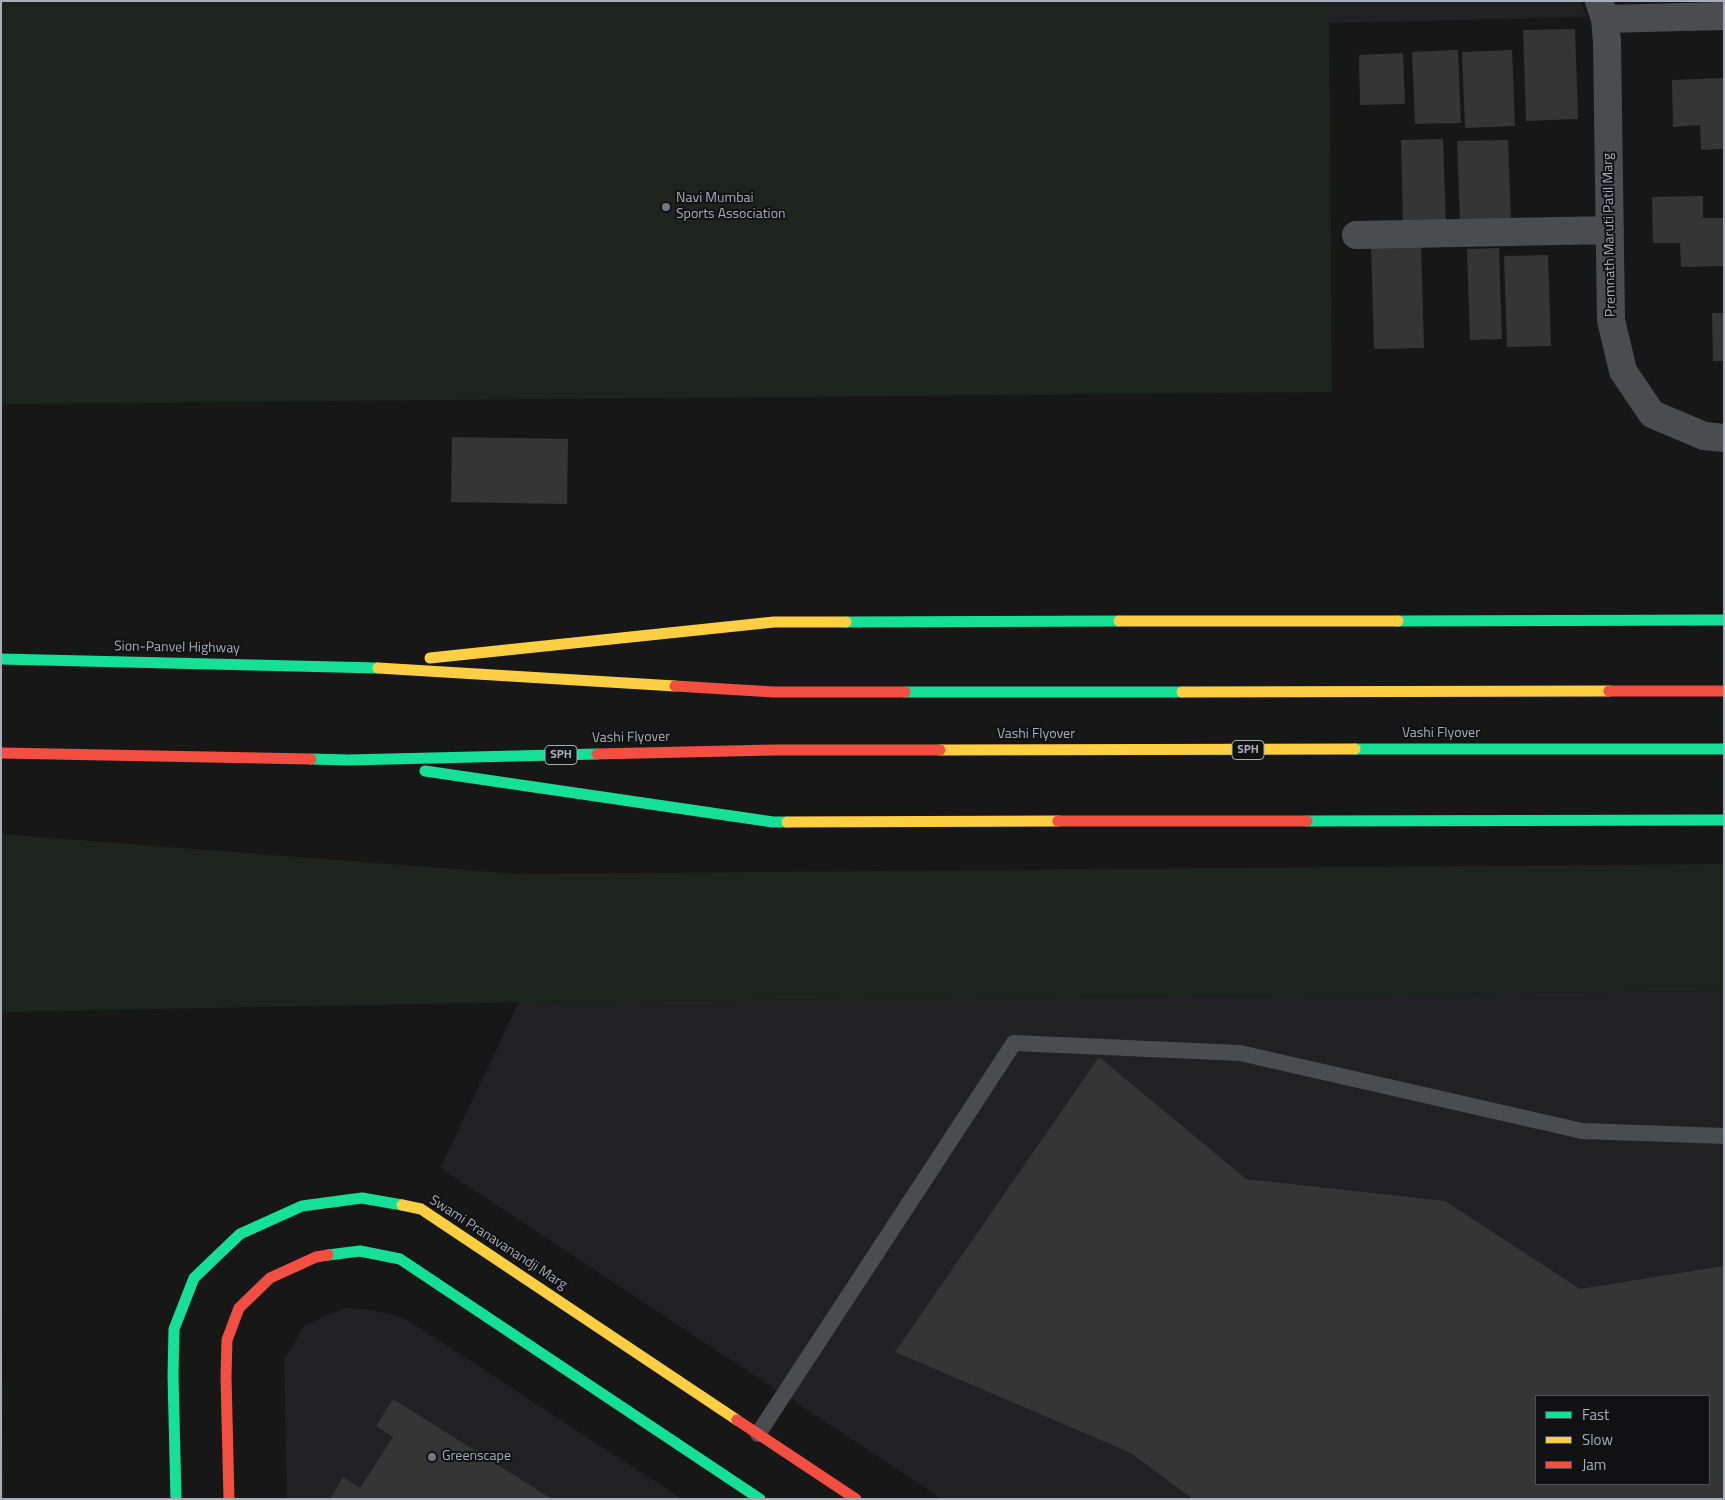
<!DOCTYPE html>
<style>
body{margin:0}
#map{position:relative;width:1725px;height:1500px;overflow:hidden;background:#171717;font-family:"Titillium Web",sans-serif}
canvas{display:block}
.frame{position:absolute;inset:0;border:2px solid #a8adb8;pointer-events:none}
.legend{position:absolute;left:1535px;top:1395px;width:175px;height:90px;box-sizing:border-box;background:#111113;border:1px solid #4d4f55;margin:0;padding:6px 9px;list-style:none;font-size:15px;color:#a8adb8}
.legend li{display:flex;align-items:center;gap:10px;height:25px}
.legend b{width:25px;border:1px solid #4d4f55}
</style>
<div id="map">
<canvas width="1725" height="1500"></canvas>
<div class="frame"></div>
<ul class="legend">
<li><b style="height:6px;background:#16e098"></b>Fast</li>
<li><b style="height:6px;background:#ffcf43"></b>Slow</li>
<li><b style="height:6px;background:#f24e42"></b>Jam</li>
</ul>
</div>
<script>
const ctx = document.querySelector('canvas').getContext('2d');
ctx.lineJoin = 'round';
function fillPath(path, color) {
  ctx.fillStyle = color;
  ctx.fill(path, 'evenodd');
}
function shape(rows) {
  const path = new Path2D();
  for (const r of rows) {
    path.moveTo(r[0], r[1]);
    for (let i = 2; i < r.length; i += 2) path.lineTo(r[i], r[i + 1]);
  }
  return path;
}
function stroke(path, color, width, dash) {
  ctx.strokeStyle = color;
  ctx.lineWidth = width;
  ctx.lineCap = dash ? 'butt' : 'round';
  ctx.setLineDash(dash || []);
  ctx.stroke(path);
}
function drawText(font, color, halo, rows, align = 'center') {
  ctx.font = font + ' "Titillium Web",sans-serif';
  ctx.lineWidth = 4;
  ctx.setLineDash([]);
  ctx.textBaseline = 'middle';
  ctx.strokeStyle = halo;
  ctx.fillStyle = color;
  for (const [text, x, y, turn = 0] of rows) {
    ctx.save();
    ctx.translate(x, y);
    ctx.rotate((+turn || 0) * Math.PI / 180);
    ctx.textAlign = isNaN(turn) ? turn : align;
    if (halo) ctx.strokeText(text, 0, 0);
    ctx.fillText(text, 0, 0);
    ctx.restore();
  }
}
const built = shape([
 [1329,1,1580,1,1587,17,1329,23],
 [1724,991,1724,1499,942,1499,440,1168,519,1002],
 [1536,1396,1709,1396,1709,1484,1536,1484],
 [343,1308,373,1310,406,1319,682,1499,287,1499,284,1360,304,1326]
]);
const green = shape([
 [1,1,1329,1,1332,392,1,404],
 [1,834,518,874,1724,864,1724,991,519,1002,1,1012],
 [1,1094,3,1499,1,1499]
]);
const building = shape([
 [1575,29,1578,119,1526,121,1523,30],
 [1458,50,1461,123,1415,124,1412,52],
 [1512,50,1515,126,1465,128,1462,52],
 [1403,53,1405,104,1360,105,1359,55],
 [1723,78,1724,149,1701,150,1700,125,1673,127,1672,80],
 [1443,139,1446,225,1403,227,1401,140],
 [1508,140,1511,222,1460,223,1457,141],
 [1703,196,1703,218,1724,218,1724,266,1681,267,1680,243,1653,243,1652,197],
 [1421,242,1424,348,1374,349,1371,243],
 [1499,248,1502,339,1470,340,1467,249],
 [1548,255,1551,346,1507,347,1504,256],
 [1712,313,1724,313,1724,361,1713,361],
 [452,437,568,439,567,504,451,502],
 [1099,1057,1246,1179,1445,1201,1580,1289,1724,1266,1724,1499,1193,1499,1131,1453,895,1352],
 [1536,1396,1709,1396,1709,1484,1536,1484],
 [393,1399,552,1499,330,1499,343,1477,360,1488,393,1437,376,1426]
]);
const lane = shape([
 [758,1434,1014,1043,1240,1053,1582,1131,1724,1136]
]);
const street = shape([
 [1599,1,1605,19,1607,42,1611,320,1623,371,1652,414,1704,436,1724,438],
 [1605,19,1724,16],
 [1356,235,1610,230]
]);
const fast = shape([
 [1398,621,1724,620],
 [846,622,1119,621],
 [1,659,378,668],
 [905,692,1182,692],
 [1355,749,1724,749],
 [311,759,349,760,597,754],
 [425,771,773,822,787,822],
 [1307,821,1724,820],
 [328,1255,360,1251,400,1259,760,1499],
 [176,1499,173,1376,174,1329,194,1278,240,1234,302,1206,362,1198,402,1205]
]);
const slow = shape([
 [1119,621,1398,621],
 [430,658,774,622,846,622],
 [378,668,675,686],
 [1182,692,1609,691],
 [940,750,1355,749],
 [787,822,1058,821],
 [402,1205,421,1209,737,1420]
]);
const jam = shape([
 [675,686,774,692,905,692],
 [1609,691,1724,691],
 [1,753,311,759],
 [597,754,773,750,940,750],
 [1058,821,1307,821],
 [737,1420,856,1499],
 [229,1499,226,1377,227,1340,239,1308,270,1278,316,1257,328,1255]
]);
const markers = [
 [666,207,5,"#757880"],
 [432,1457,5,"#757880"]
];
const shields = [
 [1248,750,32],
 [561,755,32]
];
const shieldNames = [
 ["SPH",1248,750],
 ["SPH",561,755]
];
const poiNames = [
 ["Navi Mumbai",676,199],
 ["Sports Association",676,215],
 ["Greenscape",442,1457]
];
const streetNames = [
 ["Premnath Maruti Patil Marg",1610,235,-91],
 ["Sion-Panvel Highway",177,648,1],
 ["Vashi Flyover",1441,734],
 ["Vashi Flyover",1036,735],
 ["Vashi Flyover",631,738,-1],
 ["Swami Pranavanandji Marg",498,1243,33]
];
fillPath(built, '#212123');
fillPath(green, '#1d241e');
fillPath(building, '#353536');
stroke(lane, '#4b4c50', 16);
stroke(street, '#4b4c50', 28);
stroke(fast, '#16e098', 11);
stroke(slow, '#ffcf43', 11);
stroke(jam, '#f24e42', 11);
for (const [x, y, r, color] of markers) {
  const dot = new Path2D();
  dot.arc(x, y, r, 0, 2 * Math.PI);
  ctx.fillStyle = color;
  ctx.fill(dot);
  stroke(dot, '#111113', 2);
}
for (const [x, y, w] of shields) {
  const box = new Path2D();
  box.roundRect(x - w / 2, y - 9.5, w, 19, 4);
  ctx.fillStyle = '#111113';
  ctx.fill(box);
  stroke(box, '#a8adb8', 1);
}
drawText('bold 12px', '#a8adb8', null, shieldNames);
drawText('14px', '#a8adb8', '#111113', poiNames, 'left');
drawText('14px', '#a8adb8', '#111113', streetNames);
</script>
